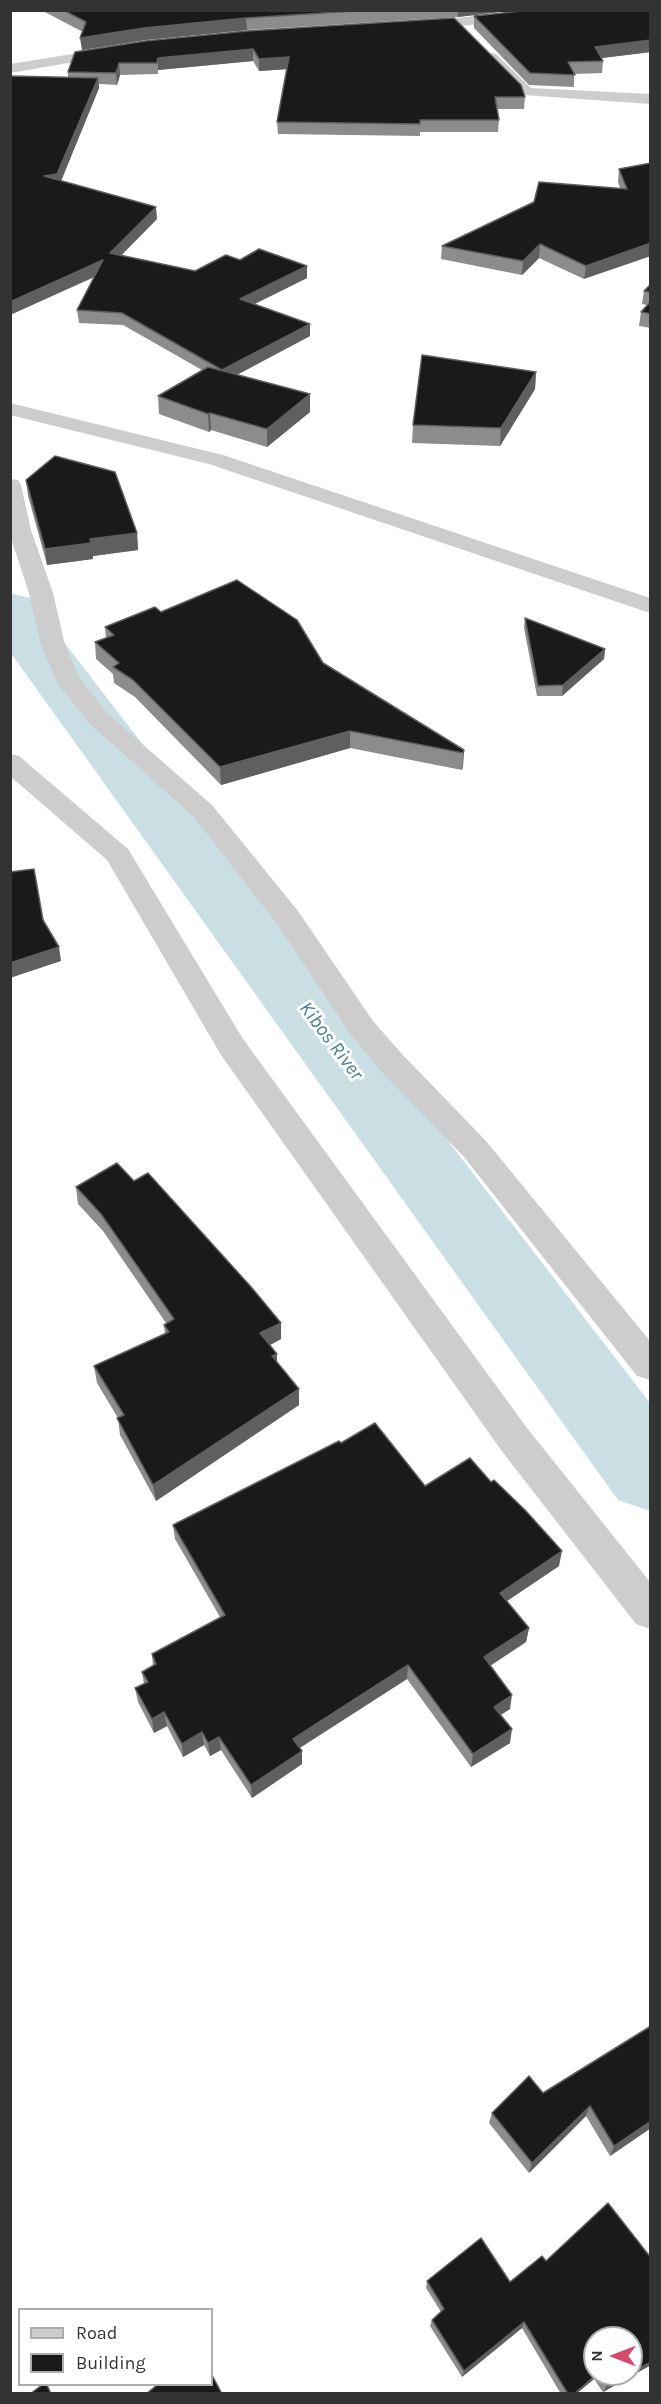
<!DOCTYPE html>
<style>
body{margin:0}
#map{position:relative;width:661px;height:2404px;overflow:hidden;background:#fff;font-family:Karla,sans-serif}
canvas{display:block}
.frame{position:absolute;inset:0;border:12px solid #333;pointer-events:none}
.legend{position:absolute;left:18px;top:2308px;width:195px;height:78px;box-sizing:border-box;background:#fff;border:2px solid #adadad;margin:0;padding:8px 10px;list-style:none;font-size:18px;color:#333}
.legend li{display:flex;align-items:center;gap:12px;height:30px}
.legend b{width:30px;border:2px solid #adadad}
.north{position:absolute;left:583px;top:2326px;width:60px;height:60px;box-sizing:border-box;background:#fff;border:2px solid #adadad;border-radius:50%;rotate:270deg;font-size:16px;font-weight:700;line-height:24px;text-align:center;color:#333}
.north::after{content:'';display:block;margin:auto;width:21px;height:27px;background:#d44b6d;clip-path:polygon(50% 0,100% 100%,50% 72%,0 100%)}
</style>
<div id="map">
<canvas width="661" height="2404"></canvas>
<div class="frame"></div>
<ul class="legend">
<li><b style="height:8px;background:#cdcdcd"></b>Road</li>
<li><b style="height:16px;background:#1a1a1a"></b>Building</li>
</ul>
<div class="north">N</div>
</div>
<script>
const ctx = document.querySelector('canvas').getContext('2d');
ctx.lineJoin = 'round';
function shape(rows) {
  const path = new Path2D();
  for (const r of rows) {
    path.moveTo(r[0], r[1]);
    for (let i = 2; i < r.length; i += 2) path.lineTo(r[i], r[i + 1]);
  }
  return path;
}
function fillPath(path, color) {
  ctx.fillStyle = color;
  ctx.fill(path, 'evenodd');
}
function stroke(path, color, width, dash) {
  ctx.strokeStyle = color;
  ctx.lineWidth = width;
  ctx.lineCap = dash ? 'butt' : 'round';
  ctx.setLineDash(dash || []);
  ctx.stroke(path);
}
function drawText(font, color, halo, rows, align = 'center') {
  ctx.font = font + ' Karla,sans-serif';
  ctx.lineWidth = 6;
  ctx.setLineDash([]);
  ctx.textBaseline = 'middle';
  ctx.strokeStyle = halo;
  ctx.fillStyle = color;
  for (const [text, x, y, turn = 0] of rows) {
    ctx.save();
    ctx.translate(x, y);
    ctx.rotate((+turn || 0) * Math.PI / 180);
    ctx.textAlign = isNaN(turn) ? turn : align;
    if (halo) ctx.strokeText(text, 0, 0);
    ctx.fillText(text, 0, 0);
    ctx.restore();
  }
}
const river = shape([
 [10,593,30,598,650,1403,650,1511,618,1500,10,652,10,593]
]);
const minor = shape([
 [539,10,597,10,590,14,416,30,409,26,416,22,539,10],
 [116,47,123,51,121,54,10,73,10,64,116,47],
 [491,53,496,54,531,88,650,94,650,104,524,95,518,93,486,60,484,57,491,53],
 [10,403,223,455,650,598,650,613,209,464,10,415,10,403],
 [10,479,18,480,21,485,31,530,53,593,65,645,79,677,107,713,212,805,298,911,373,1021,402,1054,486,1141,650,1341,650,1380,637,1376,464,1157,380,1070,351,1035,278,925,194,817,89,723,58,684,41,645,29,593,10,535,10,479],
 [10,754,19,756,128,849,243,1039,527,1428,650,1582,650,1629,636,1624,501,1450,221,1055,107,860,10,776,10,754]
]);
const wall = shape([
 [41,10,516,10,458,17,247,30,145,40,82,50,83,32],
 [651,10,651,52,601,58,603,61,602,73,574,74,574,87,529,85,474,28,474,16],
 [247,31,525,97,524,109,497,109,499,120,498,132,420,132,420,136,278,134,277,122,287,69,259,71,253,61,158,70,158,74,120,75,117,85,99,84,99,88,61,181,157,219,121,256,195,271,240,260,307,278,255,304,310,336,237,375,310,394,310,412,267,447,211,430,209,432,159,414,158,396,202,370,123,325,79,323,77,310,95,277,10,315,68,77,68,72],
 [651,163,584,279,539,258,522,275,441,259,442,246,620,188,618,182,619,169],
 [651,284,651,328,639,326,641,312,647,305,642,304,644,291],
 [536,372,535,389,500,446,412,443,413,425],
 [26,480,137,533,138,550,93,556,93,559,47,565,28,496],
 [161,612,323,663,464,750,462,770,350,748,221,785,135,697,114,683,113,674,96,659,95,642,106,638,105,627],
 [525,618,605,649,604,659,562,696,537,696,524,628],
 [76,1187,281,1339,270,1345,277,1354,277,1362,299,1389,299,1405,156,1501,120,1435,118,1418,97,1383,94,1366,165,1334,164,1325,166,1323,103,1231,78,1204],
 [341,1443,425,1486,559,1566,507,1601,529,1628,526,1642,490,1666,510,1709,501,1715,510,1743,471,1767,407,1679,300,1748,302,1751,302,1764,252,1798,221,1750,210,1756,204,1745,183,1757,167,1726,154,1733,138,1702,135,1688,144,1684,142,1672,153,1666,152,1654,220,1617,175,1539,173,1525],
 [651,2026,651,2128,610,2156,586,2116,529,2173,489,2123,492,2113,543,2093],
 [651,2258,651,2365,603,2392,594,2379,576,2394,561,2394,522,2328,462,2377,430,2326,432,2320,441,2312,426,2288,427,2281,510,2282,546,2261],
 [631,2338,631,2374,595,2374]
]);
const shadedWall = shape([
 [458,10,516,10,458,17],
 [246,18,247,30,145,40,82,50,80,38,144,28],
 [651,40,651,52,594,59,595,47],
 [253,49,253,61,158,70,158,74,158,58],
 [289,57,289,69,259,71,259,59],
 [119,63,120,75,117,85,116,73],
 [98,78,99,88,59,186,44,176],
 [156,207,157,219,111,265,110,253],
 [651,243,651,256,584,279,586,266],
 [540,244,539,258,522,275,523,261],
 [103,260,104,272,10,315,10,302],
 [307,266,307,278,240,311,240,299],
 [310,324,310,336,223,382,222,370],
 [536,372,535,389,500,446,501,428],
 [310,394,310,412,267,447,267,429],
 [210,413,211,430,209,432,208,414],
 [137,533,138,550,93,556,93,559,47,565,45,549,90,539],
 [605,649,604,659,562,696,563,685],
 [350,731,350,748,221,785,220,767],
 [464,750,463,767,462,770,463,753],
 [59,947,61,961,10,978,10,963],
 [281,1323,281,1339,261,1350,260,1333],
 [277,1354,277,1371,272,1356],
 [299,1389,299,1405,156,1501,153,1485],
 [562,1551,559,1566,498,1607,500,1593],
 [529,1628,526,1642,482,1671,484,1657],
 [408,1665,407,1679,293,1752,293,1739],
 [512,1695,510,1709,492,1720,494,1707],
 [164,1712,167,1726,154,1733,152,1719],
 [512,1729,510,1743,471,1767,473,1754],
 [202,1732,204,1745,183,1757,182,1744],
 [219,1737,221,1750,210,1756,208,1743],
 [302,1751,302,1764,252,1798,251,1785],
 [590,2106,586,2116,529,2173,532,2163],
 [651,2121,651,2128,610,2156,614,2146],
 [524,2322,522,2328,462,2377,464,2371],
 [651,2362,651,2365,603,2392,607,2386,629,2374,631,2374,631,2373],
 [597,2374,594,2379,576,2394,574,2394]
]);
const building = shape([
 [63,10,370,10,246,18,144,28,80,38,86,22,63,10],
 [531,10,651,10,651,40,595,47,603,61,568,62,575,75,530,73,474,16,531,10],
 [454,18,521,85,525,97,495,97,499,120,420,120,420,124,277,122,289,57,259,59,253,49,158,58,157,63,119,63,116,73,68,72,75,52,145,41,247,31,454,18],
 [10,76,98,78,57,174,44,176,156,207,110,253,195,271,226,255,240,260,259,249,307,266,240,299,310,324,222,370,122,313,77,310,103,260,10,302,10,76],
 [651,163,651,243,586,266,540,244,523,261,442,246,534,202,539,182,627,189,619,169,651,163],
 [651,284,651,292,644,291,651,284],
 [651,301,651,314,641,312,651,301],
 [422,355,536,372,501,428,413,425,422,355],
 [208,367,310,394,267,429,210,413,208,414,158,396,208,367],
 [55,456,115,472,137,533,90,539,91,543,45,549,26,480,55,456],
 [237,580,297,620,323,663,464,750,463,753,350,731,220,767,133,680,113,667,119,663,95,642,114,635,105,627,155,607,161,612,237,580],
 [525,618,605,649,563,685,538,686,525,618],
 [34,869,43,920,59,947,10,963,10,872,34,869],
 [117,1163,134,1181,148,1173,252,1288,281,1323,260,1333,277,1354,272,1356,299,1389,153,1485,117,1418,124,1415,94,1366,169,1332,164,1325,174,1319,101,1214,76,1187,117,1163],
 [375,1423,425,1486,470,1458,491,1482,494,1480,525,1510,562,1551,500,1593,529,1628,484,1657,512,1695,494,1707,512,1729,473,1754,408,1665,293,1739,302,1751,251,1785,219,1737,208,1743,202,1732,182,1744,164,1712,152,1719,135,1688,148,1682,142,1672,156,1664,152,1654,225,1615,173,1525,339,1441,341,1443,375,1423],
 [651,2026,651,2121,614,2146,590,2106,532,2163,492,2113,529,2076,543,2093,651,2026],
 [608,2203,651,2258,651,2362,631,2373,631,2338,595,2338,595,2374,597,2374,574,2394,568,2394,524,2322,464,2371,432,2320,444,2309,427,2281,481,2238,510,2282,542,2256,546,2261,608,2203],
 [598,2374,629,2374,607,2386,598,2374],
 [212,2375,222,2394,146,2394,157,2385,212,2385,212,2375],
 [42,2385,47,2385,51,2394,30,2394,42,2385]
]);
const waterNames = [
 ["Kibos River",331,1041,53]
];
fillPath(river, '#c9dfe4');
fillPath(minor, '#cdcdcd');
fillPath(wall, '#8c8c8c');
fillPath(shadedWall, '#5f5f5f');
fillPath(building, '#1a1a1a');
stroke(building, '#5f5f5f', 1.5);
drawText('italic 20px', '#487e8d', '#fff', waterNames);
</script>
